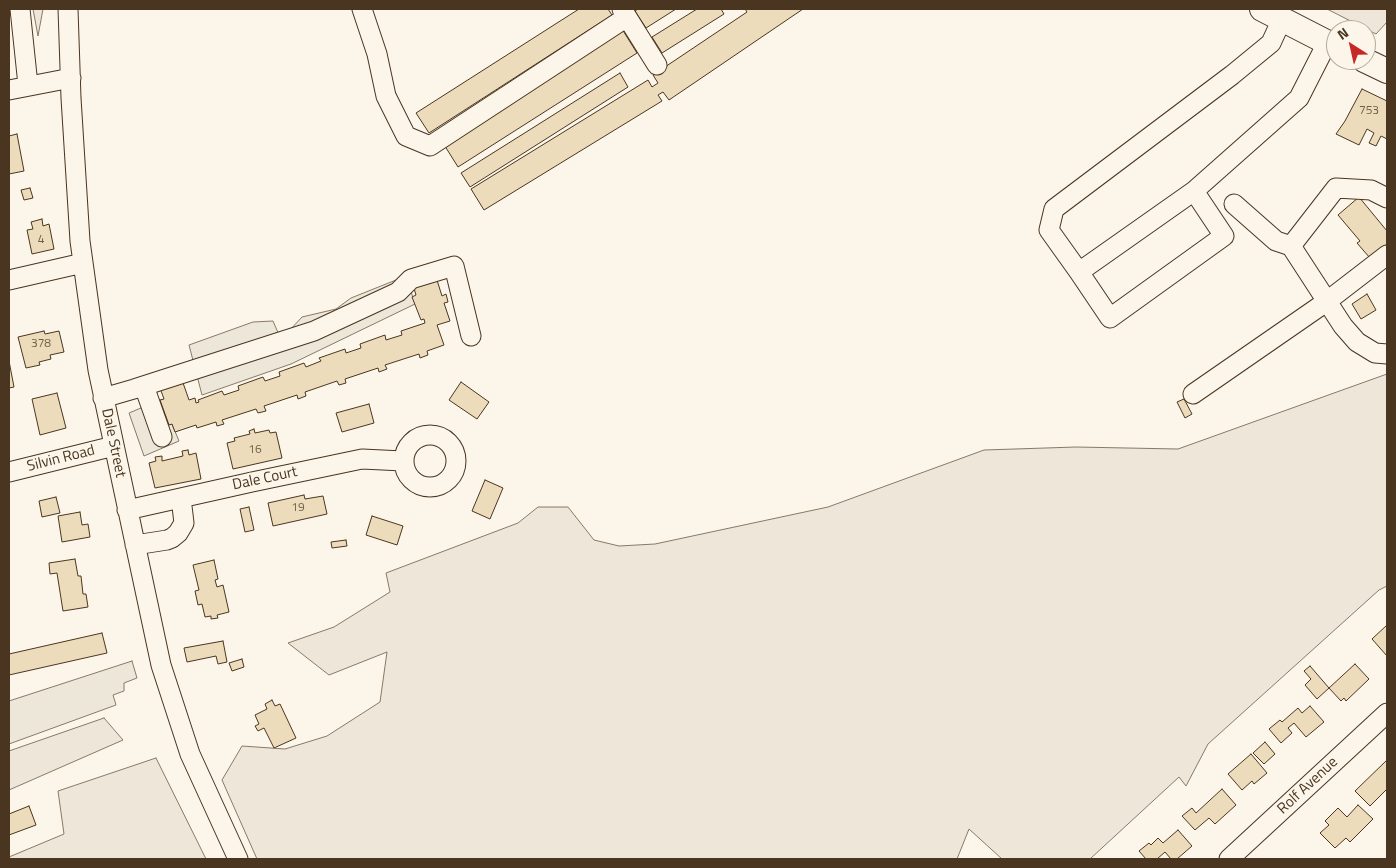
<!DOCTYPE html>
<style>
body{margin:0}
#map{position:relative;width:1396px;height:868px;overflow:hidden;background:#fbf6e9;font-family:"Titillium Web",sans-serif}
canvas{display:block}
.frame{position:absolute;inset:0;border:10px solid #4a3520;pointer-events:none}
.north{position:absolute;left:1326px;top:20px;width:50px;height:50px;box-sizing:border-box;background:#fbf6e9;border:1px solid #b4a999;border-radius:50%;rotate:325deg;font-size:14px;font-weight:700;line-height:20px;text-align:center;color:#4a3520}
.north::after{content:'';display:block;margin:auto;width:18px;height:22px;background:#c62828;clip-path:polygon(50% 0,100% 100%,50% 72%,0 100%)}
</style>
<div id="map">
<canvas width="1396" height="868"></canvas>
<div class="frame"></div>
<div class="north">N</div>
</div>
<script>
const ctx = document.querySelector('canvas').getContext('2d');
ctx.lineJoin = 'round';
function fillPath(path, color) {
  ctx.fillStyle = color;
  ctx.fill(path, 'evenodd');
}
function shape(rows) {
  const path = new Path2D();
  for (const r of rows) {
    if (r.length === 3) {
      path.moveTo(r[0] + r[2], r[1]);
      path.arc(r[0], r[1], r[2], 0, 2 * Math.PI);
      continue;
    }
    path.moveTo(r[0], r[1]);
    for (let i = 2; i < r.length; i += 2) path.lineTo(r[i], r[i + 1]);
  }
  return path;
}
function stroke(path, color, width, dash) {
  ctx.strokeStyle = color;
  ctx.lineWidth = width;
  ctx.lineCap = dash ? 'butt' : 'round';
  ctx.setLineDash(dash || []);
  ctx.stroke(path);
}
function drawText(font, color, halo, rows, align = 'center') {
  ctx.font = font + ' "Titillium Web",sans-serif';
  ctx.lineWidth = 4;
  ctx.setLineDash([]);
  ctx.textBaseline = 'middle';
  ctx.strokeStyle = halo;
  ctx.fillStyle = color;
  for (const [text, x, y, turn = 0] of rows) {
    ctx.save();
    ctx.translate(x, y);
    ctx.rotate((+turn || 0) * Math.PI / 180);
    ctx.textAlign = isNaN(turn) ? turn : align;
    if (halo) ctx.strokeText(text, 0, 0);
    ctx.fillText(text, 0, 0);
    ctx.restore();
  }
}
const green = shape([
 [33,9,43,9,38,36,33,9],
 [1327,9,1387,9,1387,22,1376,34,1327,9],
 [1387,374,1387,586,1379,590,1208,744,1186,786,1179,777,1090,859,1002,859,969,829,957,859,257,859,222,780,242,746,285,749,327,736,380,702,387,652,329,675,288,643,334,627,390,592,386,573,518,523,538,507,568,507,594,540,619,546,655,544,828,507,984,450,1076,447,1178,449,1387,374],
 [104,718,123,740,9,790,9,751,104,718],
 [156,758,206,859,9,859,9,857,64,834,58,791,156,758]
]);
const parking = shape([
 [406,276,415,304,291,364,202,395,189,345,253,322,273,321,279,335,289,331,302,317,336,309,351,298,406,276],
 [160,400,168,424,172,424,179,441,144,456,129,413,160,400],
 [132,661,137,678,124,683,124,691,113,695,116,705,9,744,9,701,132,661]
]);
const building = shape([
 [579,9,608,9,612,15,429,133,416,113,579,9],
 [638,9,676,9,646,28,635,11,638,9],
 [697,9,721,9,724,14,662,53,652,37,697,9],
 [745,9,803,9,669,100,663,92,658,95,662,101,484,210,471,189,648,80,652,87,658,83,653,75,747,12,745,9],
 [622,29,637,53,458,167,443,143,622,29],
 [620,73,628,87,470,187,461,173,620,73],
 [1362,89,1387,101,1387,139,1381,136,1376,146,1369,143,1374,133,1367,129,1359,145,1336,134,1345,121,1362,89],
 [17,134,24,171,9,174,9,136,17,134],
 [30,188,33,198,24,200,21,190,30,188],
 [1359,197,1387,231,1387,244,1370,258,1357,243,1360,241,1338,215,1359,197],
 [42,219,43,226,49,224,54,249,32,254,27,230,33,229,31,222,42,219],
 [436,277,442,296,446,294,448,302,444,303,450,321,437,325,444,345,427,351,428,355,420,358,419,354,385,365,387,369,379,372,378,368,345,379,346,383,339,385,337,381,305,392,306,396,298,399,297,395,264,406,266,411,258,413,256,409,222,420,224,424,217,426,216,422,197,428,196,425,175,432,172,424,169,425,160,400,164,399,160,388,182,380,189,400,195,398,196,403,199,402,198,400,222,391,224,395,239,390,238,386,263,377,265,381,280,376,279,372,304,363,306,367,321,361,319,358,345,349,346,353,361,348,360,344,385,335,386,340,402,335,401,331,425,323,424,319,421,320,412,297,416,295,413,285,436,277],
 [1367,294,1376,310,1361,319,1352,304,1367,294],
 [44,331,45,334,59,331,64,352,50,355,51,359,39,362,40,365,26,368,18,337,44,331],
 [9,361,14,387,9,388,9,361],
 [461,382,489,402,477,419,449,400,461,382],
 [57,393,66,428,40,435,32,399,57,393],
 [1184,399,1192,414,1185,418,1177,402,1184,399],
 [369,404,374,423,342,432,336,413,369,404],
 [254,429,255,433,269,430,270,433,276,432,282,458,233,469,227,443,235,441,234,438,250,434,249,431,254,429],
 [188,450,189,455,196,453,201,479,155,488,149,463,156,461,155,457,162,456,162,461,183,456,182,451,188,450],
 [485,480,503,488,490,519,472,511,485,480],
 [304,495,305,499,323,496,327,514,273,526,268,503,304,495],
 [56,497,60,513,42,517,39,501,56,497],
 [249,507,254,530,245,532,240,509,249,507],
 [80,512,82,525,88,524,90,537,62,542,58,516,80,512],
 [372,516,403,526,397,545,366,535,372,516],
 [346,540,347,546,332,548,331,542,346,540],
 [75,559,78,576,81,576,83,594,86,594,88,607,63,611,57,573,50,574,49,563,75,559],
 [214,560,218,579,215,580,217,587,223,585,229,612,217,615,218,618,211,619,211,616,205,617,202,604,198,605,195,591,199,590,193,565,214,560],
 [1387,625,1387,656,1372,639,1387,625],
 [102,633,107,653,9,675,9,654,102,633],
 [223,641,227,662,218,664,216,656,187,662,184,648,223,641],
 [242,659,244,667,232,671,229,663,242,659],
 [1355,664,1369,679,1346,701,1344,698,1341,701,1329,688,1355,664],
 [1310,666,1329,688,1317,699,1305,685,1311,679,1304,671,1310,666],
 [272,700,275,706,280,704,296,738,274,748,264,728,258,731,255,726,259,724,255,715,267,709,265,704,272,700],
 [1310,706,1324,722,1306,737,1294,723,1288,728,1292,733,1281,743,1269,729,1280,720,1282,722,1298,708,1302,713,1310,706],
 [1265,742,1275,754,1264,764,1253,753,1265,742],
 [1251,754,1267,773,1254,784,1252,781,1242,790,1228,774,1251,754],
 [1387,760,1387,789,1370,806,1355,791,1387,760],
 [1222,789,1236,805,1215,824,1209,818,1195,830,1182,816,1192,808,1196,813,1222,789],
 [1358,805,1373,819,1350,842,1346,838,1335,848,1320,833,1329,825,1325,821,1338,808,1347,817,1358,805],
 [29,806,36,825,9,835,9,814,29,806],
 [1178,830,1192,846,1177,859,1171,859,1165,852,1157,859,1146,859,1139,851,1149,843,1151,845,1158,838,1163,843,1178,830]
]);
const minor = shape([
 [20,9,28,85],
 [68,9,71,98,80,241,98,370,161,665,190,754,238,859],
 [362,9,377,54,386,96,406,136,430,146,627,17],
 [622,9,657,65],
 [1282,19,1271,43,1232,75,1054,209,1049,230,1079,272,1194,191,1299,98,1327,43],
 [9,90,71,78],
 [1234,204,1276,241,1291,246,1343,326,1357,342,1375,353,1387,354],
 [1291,246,1336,188,1371,190,1387,198],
 [1079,272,1110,318,1224,236,1194,191],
 [9,280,83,263],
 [144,386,162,437],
 [1193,394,1326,302,1387,255],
 [103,398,134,389,314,331,398,292,411,279,454,266,471,336],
 [430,461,26],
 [9,472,114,446],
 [127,510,252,482,362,459,403,461],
 [135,545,167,540,172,538,178,533,184,523,181,498],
 [1229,859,1387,713]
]);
const major = shape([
 [1262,9,1336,47],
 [1364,60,1387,71]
]);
const numberNames = [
 ["753",1369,111],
 ["4",41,240],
 ["378",41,344],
 ["16",255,450],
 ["19",298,508]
];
const streetNames = [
 ["Dale Street",113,443,78],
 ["Silvin Road",61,459,-14],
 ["Dale Court",265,479,-12],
 ["Rolf Avenue",1308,786,-43]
];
fillPath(green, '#ede6d9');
stroke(green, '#887966', 1);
fillPath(parking, '#ede7d9');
stroke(parking, '#887966', 1);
fillPath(building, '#ecdcbc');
stroke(building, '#4a3520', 1);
stroke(minor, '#4a3520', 21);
stroke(major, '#4a3520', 26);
stroke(minor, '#fbf6e9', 19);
stroke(major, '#fbf6e9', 24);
drawText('12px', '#725f47', null, numberNames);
drawText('15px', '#4a3520', '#fbf6e9', streetNames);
</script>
